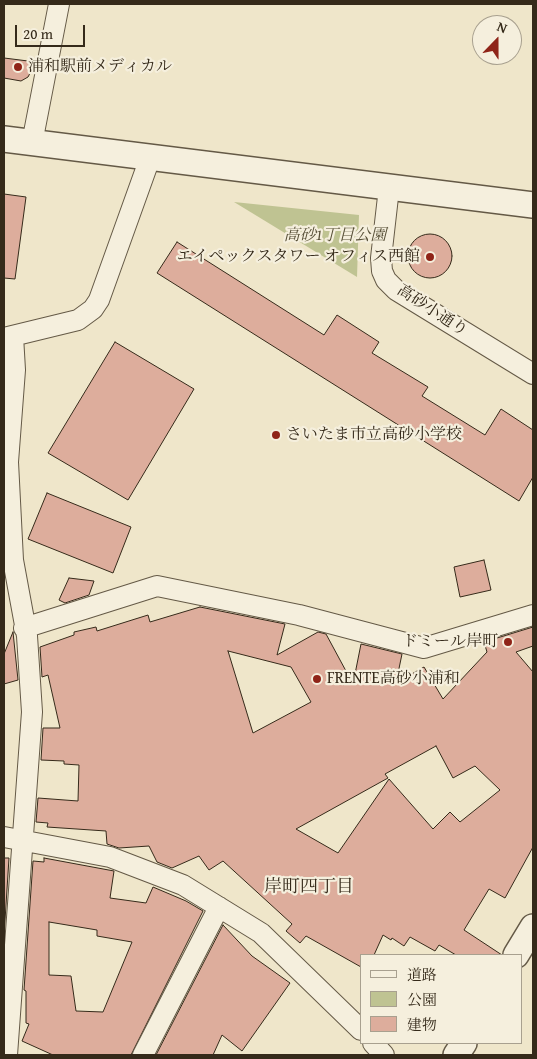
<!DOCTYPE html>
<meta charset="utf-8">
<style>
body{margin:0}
#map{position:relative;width:537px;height:1059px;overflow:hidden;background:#efe6ca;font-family:"Gentium Book Plus","Noto Serif JP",serif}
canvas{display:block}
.frame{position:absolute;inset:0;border:5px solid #352a1a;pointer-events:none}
.legend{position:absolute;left:360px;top:954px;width:162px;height:90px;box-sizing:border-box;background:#f5efdd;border:1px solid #a8a08f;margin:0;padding:6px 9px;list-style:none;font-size:15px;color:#352a1a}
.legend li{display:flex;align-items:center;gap:10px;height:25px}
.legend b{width:25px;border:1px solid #a8a08f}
.north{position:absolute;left:472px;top:15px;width:50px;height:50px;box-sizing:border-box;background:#f5efdd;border:1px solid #a8a08f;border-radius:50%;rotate:22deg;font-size:14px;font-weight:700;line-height:20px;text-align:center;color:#352a1a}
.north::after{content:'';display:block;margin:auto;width:18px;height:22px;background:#8f2418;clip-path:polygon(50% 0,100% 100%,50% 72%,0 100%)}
.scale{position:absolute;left:15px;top:25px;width:70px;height:22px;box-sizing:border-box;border:2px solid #352a1a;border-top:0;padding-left:6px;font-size:15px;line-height:18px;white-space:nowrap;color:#352a1a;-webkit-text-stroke:4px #f5efdd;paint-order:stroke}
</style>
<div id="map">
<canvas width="537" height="1059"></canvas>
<div class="frame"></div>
<ul class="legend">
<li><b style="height:6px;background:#f5efdd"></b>道路</li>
<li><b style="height:14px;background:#bfc392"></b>公園</li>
<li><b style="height:14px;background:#ddad9c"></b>建物</li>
</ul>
<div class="north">N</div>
<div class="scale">20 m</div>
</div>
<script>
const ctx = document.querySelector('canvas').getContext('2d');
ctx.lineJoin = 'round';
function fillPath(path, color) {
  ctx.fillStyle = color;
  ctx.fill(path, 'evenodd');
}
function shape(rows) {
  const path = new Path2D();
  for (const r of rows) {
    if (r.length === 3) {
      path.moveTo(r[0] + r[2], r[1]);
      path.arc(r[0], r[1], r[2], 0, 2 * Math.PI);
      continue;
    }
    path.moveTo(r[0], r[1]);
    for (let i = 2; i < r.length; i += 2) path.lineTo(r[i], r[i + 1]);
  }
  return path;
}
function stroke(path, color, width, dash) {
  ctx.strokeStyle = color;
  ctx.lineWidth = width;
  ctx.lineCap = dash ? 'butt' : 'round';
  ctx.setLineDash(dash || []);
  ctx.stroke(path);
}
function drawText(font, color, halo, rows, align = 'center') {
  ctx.font = font + ' "Gentium Book Plus","Noto Serif JP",serif';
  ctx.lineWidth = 4.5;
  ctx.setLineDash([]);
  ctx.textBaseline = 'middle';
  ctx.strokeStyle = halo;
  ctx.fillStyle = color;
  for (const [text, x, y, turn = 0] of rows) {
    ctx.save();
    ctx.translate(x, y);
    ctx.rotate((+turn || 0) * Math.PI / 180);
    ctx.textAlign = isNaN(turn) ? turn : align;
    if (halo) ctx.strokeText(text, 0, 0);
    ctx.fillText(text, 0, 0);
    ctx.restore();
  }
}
const green = shape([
 [234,202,359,215,357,277]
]);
const building = shape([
 [4,58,36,62,28,77,21,81,4,78,4,58],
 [4,194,26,197,15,279,4,278,4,194],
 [430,256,22],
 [177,242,324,335,337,315,379,342,372,353,428,387,422,396,485,435,501,409,533,430,533,477,519,501,157,273,177,242],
 [115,342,194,389,128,500,48,453,115,342],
 [47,493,131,527,113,573,28,539,47,493],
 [484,560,491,590,460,597,454,567,484,560],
 [69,578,94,581,89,595,65,603,59,600,69,578],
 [200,607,285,624,277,655,318,632,326,634,353,684,361,644,402,654,396,683,424,667,443,699,487,652,484,642,533,627,533,646,516,652,533,672,533,847,505,898,489,889,464,930,502,955,456,955,439,945,435,951,410,937,404,946,392,938,391,940,383,935,374,955,361,955,361,967,306,936,300,943,286,931,292,924,223,861,209,870,199,856,172,868,157,862,149,846,119,848,107,844,106,831,47,827,48,823,36,822,38,798,78,801,79,765,64,764,64,761,41,760,43,728,60,728,48,675,42,677,40,647,74,635,74,632,96,627,97,631,148,615,150,622,200,607],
 [228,651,291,667,311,702,253,733,228,651],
 [436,746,453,778,475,766,500,790,460,822,450,812,433,829,389,779,338,853,296,829,388,778,385,774,436,746],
 [13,632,18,680,4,684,4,654,13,632],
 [4,858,9,858,4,936,4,858],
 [44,858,114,871,110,898,146,903,153,887,186,901,203,911,131,1055,53,1055,22,1041,29,1024,26,1023,26,991,24,990,33,861,44,862,44,858],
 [49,922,97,930,97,936,132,942,103,1012,76,1011,71,976,49,975,49,922],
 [223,925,252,956,290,983,242,1051,222,1035,213,1055,156,1055,223,925]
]);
const minor = shape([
 [32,143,59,4],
 [389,188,381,258,382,271,386,280,396,290,533,374],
 [4,338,78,320,93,309,99,300,150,158],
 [24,628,157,586,299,615,424,648,533,615],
 [4,837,110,857,183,885,261,933,361,1030],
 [373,1043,384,1055],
 [7,1055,32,712,27,636,13,560,8,462,15,370,13,336],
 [143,1055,219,907]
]);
const tertiary = shape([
 [4,139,533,205],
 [516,955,533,927],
 [456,1055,464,1043]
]);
const markers = [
 [18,67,5,"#8f2418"],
 [430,257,5,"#8f2418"],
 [276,435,5,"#8f2418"],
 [508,642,5,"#8f2418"],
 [317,679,5,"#8f2418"]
];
const poiNames = [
 ["浦和駅前メディカル",28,67],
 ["エイペックスタワー オフィス西館",420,257,"right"],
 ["さいたま市立高砂小学校",286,435],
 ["ドミール岸町",498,642,"right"],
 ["FRENTE高砂小浦和",327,679]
];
const parkNames = [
 ["高砂1丁目公園",335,236]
];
const streetNames = [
 ["高砂小通り",432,311,33]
];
const neighbourhoodNames = [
 ["岸町四丁目",309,887]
];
fillPath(green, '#bfc392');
fillPath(building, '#ddad9c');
stroke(building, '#352a1a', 1);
stroke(minor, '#645946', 22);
stroke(tertiary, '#645946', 28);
stroke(minor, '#f5efdd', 20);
stroke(tertiary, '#f5efdd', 25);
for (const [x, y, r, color] of markers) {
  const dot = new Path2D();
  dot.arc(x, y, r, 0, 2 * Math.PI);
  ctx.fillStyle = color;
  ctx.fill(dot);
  stroke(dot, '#f5efdd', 2);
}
drawText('16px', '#352a1a', '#f5efdd', poiNames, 'left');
drawText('italic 16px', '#585038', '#f5efdd', parkNames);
drawText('16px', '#352a1a', '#f5efdd', streetNames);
drawText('18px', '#352a1a', '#f5efdd', neighbourhoodNames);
</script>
